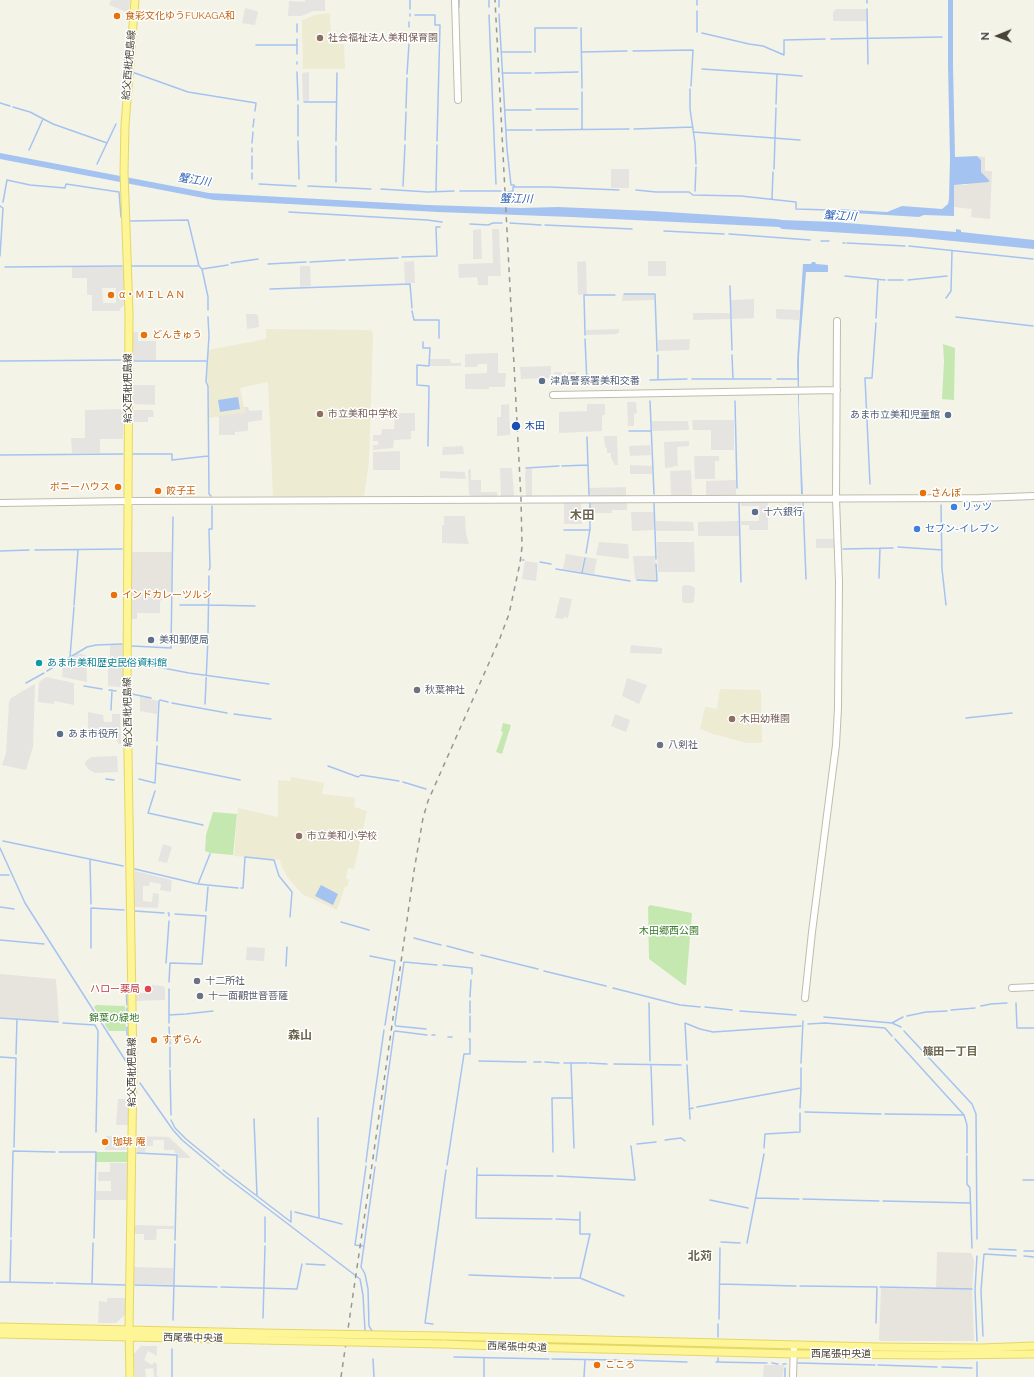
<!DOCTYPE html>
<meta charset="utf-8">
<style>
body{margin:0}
#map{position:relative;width:1034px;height:1377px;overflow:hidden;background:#f4f3e8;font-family:Raleway,sans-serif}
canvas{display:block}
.north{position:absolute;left:978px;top:16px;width:40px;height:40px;-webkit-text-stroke:3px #fff;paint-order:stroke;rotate:269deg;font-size:11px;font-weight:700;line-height:16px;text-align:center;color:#484437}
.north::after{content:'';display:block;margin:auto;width:14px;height:18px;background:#484437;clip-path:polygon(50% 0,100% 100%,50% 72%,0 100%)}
</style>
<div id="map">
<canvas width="1034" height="1377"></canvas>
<div class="north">N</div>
</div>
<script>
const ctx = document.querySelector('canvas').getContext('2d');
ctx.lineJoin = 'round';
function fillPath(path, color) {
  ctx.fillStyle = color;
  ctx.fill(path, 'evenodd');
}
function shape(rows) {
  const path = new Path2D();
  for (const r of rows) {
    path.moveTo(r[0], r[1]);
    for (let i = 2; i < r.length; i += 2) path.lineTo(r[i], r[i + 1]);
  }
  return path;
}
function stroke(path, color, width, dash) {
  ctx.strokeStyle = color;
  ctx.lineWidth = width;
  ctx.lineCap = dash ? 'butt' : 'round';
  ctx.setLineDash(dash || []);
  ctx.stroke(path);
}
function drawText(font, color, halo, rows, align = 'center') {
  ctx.font = font + ' Raleway,"Noto Sans JP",sans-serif';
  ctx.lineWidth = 3;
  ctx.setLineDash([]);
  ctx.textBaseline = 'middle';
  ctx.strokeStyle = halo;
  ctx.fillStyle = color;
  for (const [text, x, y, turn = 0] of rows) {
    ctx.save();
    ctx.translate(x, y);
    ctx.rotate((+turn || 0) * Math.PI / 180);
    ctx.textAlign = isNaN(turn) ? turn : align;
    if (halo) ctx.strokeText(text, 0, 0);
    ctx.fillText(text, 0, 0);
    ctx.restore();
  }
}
const industrial = shape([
 [977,156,985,157,985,171,992,171,990,219,971,217,972,209,954,207,954,185,967,185,967,183,989,180,981,172,981,160],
 [131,552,172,552,171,592,131,591],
 [0,974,56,979,59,1022,0,1017],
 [937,1252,971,1253,974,1260,972,1291,974,1341,880,1341,879,1339,881,1288,936,1289]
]);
const education = shape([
 [330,13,331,32,337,32,337,44,344,44,345,69,303,69,302,20,315,15],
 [266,329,369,330,372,331,373,335,369,461,364,496,273,496,268,382,240,388,245,412,209,418,209,386,207,382,208,350,266,339],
 [720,689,760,690,761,691,762,743,747,743,713,734,700,729,705,707,717,709],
 [291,777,324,783,322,794,355,798,354,807,367,811,354,869,348,868,346,878,349,880,347,887,345,887,337,910,302,894,288,878,282,867,280,860,234,856,238,808,278,817,278,780,290,781]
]);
const green = shape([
 [943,344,955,348,954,400,942,399,944,361],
 [503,723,511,725,502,754,496,752,503,732,501,731],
 [213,812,237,814,233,855,210,853,205,851,206,835],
 [650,905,692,913,686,985,684,985,649,959,648,907],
 [96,1005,125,1006,126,1031,109,1031,94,1007],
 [96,1152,129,1152,129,1162,96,1162]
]);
const parking = shape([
 [111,0,130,0,129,13,109,5],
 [305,0,325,0,325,11,313,11,301,16,288,16,289,1,305,2],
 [245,8,257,11,258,12,255,25,242,23],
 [836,9,866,9,866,21,833,21,833,12],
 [309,72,309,101,303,101,302,73],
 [611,169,629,169,629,188,611,188],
 [481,229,482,259,473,259,473,230],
 [492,229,499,229,501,276,488,276,488,285,478,285,477,277,459,278,458,264,493,263],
 [414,261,415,283,405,283,404,262],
 [586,261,587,294,578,295,577,262],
 [648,261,666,261,666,276,648,276],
 [300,266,310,266,311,286,300,287],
 [72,267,124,267,124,305,120,309,120,311,92,311,92,295,87,295,87,278,72,278],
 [102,288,116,288,116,303,103,303],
 [654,294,654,300,622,301,623,295],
 [754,299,754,318,732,319,731,300],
 [776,309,800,310,799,320,777,319,776,317],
 [693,313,730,313,730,319,693,320],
 [246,314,255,314,257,315,258,316,259,327,247,329],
 [619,329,619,332,617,334,586,335,586,330],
 [132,332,138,332,138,341,156,341,156,360,132,360],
 [690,339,689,350,658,351,658,340],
 [498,353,498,373,506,373,505,387,489,387,489,389,465,389,465,374,487,373,487,364,478,364,477,367,465,367,465,354],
 [430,359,450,359,451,363,461,363,461,366,430,366],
 [551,366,551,378,521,379,520,367],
 [554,372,561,372,562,380,568,380,568,372,576,372,576,384,555,385],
 [132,385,155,385,155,405,135,404,132,402],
 [627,402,636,402,637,413,634,414,634,426,628,426],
 [509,404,510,435,497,436,497,417,501,417,501,405],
 [587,404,605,404,605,415,602,415,602,431,559,433,559,412,587,411],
 [244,407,248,407,249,411,262,410,262,420,248,422,248,431,235,432,235,435,219,435,219,416,245,412],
 [124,409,123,439,100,439,100,453,72,453,71,438,85,438,85,410],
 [134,410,153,410,154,417,148,417,148,422,132,422,132,413],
 [395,413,415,413,415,431,411,431,411,439,394,440,393,448,373,450,373,445,378,445,378,441,373,441,373,435,381,435,382,429,394,429],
 [692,420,734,420,734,450,711,450,711,430,693,430],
 [652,421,688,421,689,430,652,431],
 [604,436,617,436,618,465,615,465,611,458,611,453,607,453,607,448,605,447],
 [689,441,689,446,677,447,678,466,674,466,674,467,665,468,664,442],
 [650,445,651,455,630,456,629,446],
 [463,446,464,454,442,455,443,447],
 [400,451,400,470,373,470,373,452],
 [694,456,719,456,719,461,715,461,715,479,695,479],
 [630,465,652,466,652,474,630,474],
 [500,468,512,468,514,496,501,496],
 [471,469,471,480,481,480,481,492,497,492,497,496,472,496,469,495,468,470],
 [526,469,532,469,532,496,526,496,525,475],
 [691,470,692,495,671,495,670,471],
 [440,471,465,472,466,479,440,478],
 [736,480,736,495,706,495,706,481],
 [626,487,626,495,625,496,589,497,589,488],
 [741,502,767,502,768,503,768,530,749,530,749,525,741,525,741,521,759,521,759,506,741,506],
 [788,502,801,502,801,514,788,514],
 [564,503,581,503,581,511,589,512,589,518,582,518,582,524,564,524],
 [591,503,626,503,627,504,627,510,612,510,612,513,591,513],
 [631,512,654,512,654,530,632,531],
 [444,516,465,516,466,534,469,544,442,543,442,525,444,525],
 [656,521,693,522,694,531,656,531],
 [739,521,739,536,698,536,698,522],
 [816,539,834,539,834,548,816,548],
 [599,542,628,544,629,557,628,559,596,555],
 [657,542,694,542,695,572,658,572],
 [566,554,584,557,581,572,563,569],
 [633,556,655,556,656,580,635,579],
 [586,557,597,559,594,574,583,573],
 [525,561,538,563,536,581,522,579],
 [684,585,692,586,695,588,694,602,692,603,684,603,682,601,682,588],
 [131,591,162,592,162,600,160,601,160,613,137,613,137,619,131,619],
 [560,597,572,599,568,618,564,617,563,619,555,618],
 [110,645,123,645,123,684,120,687,108,686,108,667,110,667],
 [631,645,662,648,662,654,630,653],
 [78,653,86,655,87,682,62,677,63,667,67,667,67,661],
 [46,677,74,683,74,705,54,701,54,704,38,702,39,682],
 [627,678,647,685,639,704,622,696],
 [35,684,33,747,26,770,2,765,6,753,9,702,11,698],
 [140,696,158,701,157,714,140,711],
 [88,712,103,715,104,722,112,722,112,714,120,714,121,744,119,744,111,733,109,733,108,740,88,734],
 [615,714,630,720,626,732,611,726],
 [117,756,118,772,95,773,88,769,85,764,85,762,91,757],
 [163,844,172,847,167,863,158,861],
 [135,871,172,880,171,892,160,890,161,884,150,882,149,886,143,886,143,901,152,902,153,893,159,894,158,908,136,907,134,906],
 [247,947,265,948,264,961,246,960],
 [136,985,140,985,141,993,152,993,152,985,163,986,165,988,165,1000,136,1001],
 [118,1099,129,1099,129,1125,116,1125],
 [106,1136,129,1136,129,1150,105,1150],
 [137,1136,169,1137,191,1158,178,1158,178,1154,175,1153,174,1150,164,1150,164,1140,153,1140,153,1146,146,1146,145,1152,137,1152],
 [110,1163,128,1163,128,1200,96,1200,96,1191,111,1191,111,1181,98,1181,98,1172,110,1172],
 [133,1225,174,1226,174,1229,157,1229,156,1240,144,1240,144,1234,133,1234],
 [133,1267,173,1268,173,1285,133,1284],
 [107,1298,126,1298,125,1315,116,1323,98,1323,99,1301,107,1302],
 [141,1346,157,1346,157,1356,148,1351,144,1360,152,1365,154,1362,157,1364,157,1377,154,1377,153,1368,145,1369,146,1377,135,1377,134,1354],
 [764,1365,784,1365,783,1377,763,1377]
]);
const water = shape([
 [948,0,953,0,953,66,955,157,977,156,981,160,981,172,989,180,989,182,954,185,954,216,924,215,919,217,837,212,837,209,887,212,902,206,942,209,948,204,949,199,950,158,948,66],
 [0,153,209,193,428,205,521,208,558,207,652,211,776,219,782,220,835,222,956,232,956,229,961,230,961,232,1034,240,1034,249,912,237,782,229,779,227,571,217,438,212,214,200,0,159],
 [812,262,815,262,816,264,828,265,828,272,806,272,799,357,799,410,803,494,801,494,797,362,803,264,811,264],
 [238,397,240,409,220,412,218,400],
 [321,885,338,894,333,905,315,896]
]);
const stream = shape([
 [459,0,459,7],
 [489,0,489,7],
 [499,0,499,7],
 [697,0,697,5],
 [867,0,867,3],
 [410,9,410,0],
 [867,9,868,64],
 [697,11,697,32],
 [499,14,507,149,511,185,514,185,515,187],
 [415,15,435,15,435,25,440,25,437,141],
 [489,15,496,184],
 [410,16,410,14],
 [297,24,297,32],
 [409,27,409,22],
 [581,28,582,88],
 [702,33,749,44,763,46,784,55,784,40,825,39],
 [297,39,297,54],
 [409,39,409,35],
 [831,39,942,37],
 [256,45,297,45],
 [633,51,693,50,691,86],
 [501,52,531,52],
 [535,52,535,28,577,28],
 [582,52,627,51],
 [297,62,297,64],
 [124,69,126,43],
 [702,69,777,74,776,104],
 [132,72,188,92,256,103,255,111],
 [297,72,298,100],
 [502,73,531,73],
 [535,73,578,72],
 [407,74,409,44],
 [777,74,802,76],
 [690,89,690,109,695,143,696,164],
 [582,92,582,129],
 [304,102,336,102],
 [0,103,10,106],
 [298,105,298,136],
 [13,107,30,112,53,124,107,143],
 [406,108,407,78],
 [536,109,578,109],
 [505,110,531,110],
 [253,127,254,119],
 [634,129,693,127],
 [506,130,532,130],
 [536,130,629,129],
 [693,132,800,140],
 [405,140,406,112],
 [298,141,299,179],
 [336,141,337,73],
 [252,143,253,132],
 [336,146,336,182],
 [29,150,43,119],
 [252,152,252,148],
 [252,156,252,169],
 [97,164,116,124],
 [774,169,776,108],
 [252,173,252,179],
 [259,184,296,186],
 [308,186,371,189],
 [403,186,405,145],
 [381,189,428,192,454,191],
 [636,190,656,192,689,192,693,195,741,196,796,202,796,209,829,210],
 [436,191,437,145],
 [460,191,501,191],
 [695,191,696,167],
 [508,192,513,191,513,187,549,187,619,190],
 [772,199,773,172],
 [3,202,7,180,30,185,65,188,66,184,119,192,121,217],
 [0,206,3,208,0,256],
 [289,212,427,220,442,222],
 [130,221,188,220,199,266],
 [510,223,541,225],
 [470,224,488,225,493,223,502,223],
 [545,225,632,229],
 [664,231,724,234],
 [729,234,810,240],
 [821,241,829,241],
 [843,243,845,243],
 [847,243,905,246],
 [909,246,1033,259],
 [402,257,437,256,436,227,440,227],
 [349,260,398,258],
 [310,262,345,260],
 [231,263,258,259],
 [268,264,306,262],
 [132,266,199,266,202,269,228,265],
 [5,267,122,266],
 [202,269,208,297,208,310],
 [845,276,885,280],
 [888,280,903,280],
 [908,280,947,276],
 [730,286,732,350],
 [270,289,410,284,412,308],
 [624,294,655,294,657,351],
 [946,298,951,291,952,251],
 [412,311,414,320,439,320,439,338],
 [208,317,209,336,206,382,208,386,209,494,211,496],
 [956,317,1033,326],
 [876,318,878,280],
 [585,335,584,295,615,295],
 [585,339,587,384],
 [423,342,423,348,430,348,429,366,417,365,417,385,429,386,428,446],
 [658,355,658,379],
 [732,355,733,379],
 [0,361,124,360],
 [132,361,206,361],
 [692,379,771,379],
 [777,379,798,379],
 [650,380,687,379],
 [650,401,654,494],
 [735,401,737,488],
 [629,431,651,431],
 [587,437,589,495],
 [132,454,172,454,172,460,208,456],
 [0,455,123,454],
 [562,466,588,465],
 [526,468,559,466],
 [870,484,865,378,872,378,876,323],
 [803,502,806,579],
 [654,503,656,559],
 [739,503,741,582],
 [941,505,942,569,946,605],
 [564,530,590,530],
 [898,547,942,550],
 [843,549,893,548],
 [35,550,122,549],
 [0,551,29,550],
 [586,553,590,529,590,503],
 [522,560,524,560],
 [540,562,551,564],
 [556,569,630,581],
 [209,570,210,568,209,529,212,529,212,506],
 [582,573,585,558],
 [879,578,880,548],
 [637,580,657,581,656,564],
 [74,605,78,550],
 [180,605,208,605],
 [209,605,255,606],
 [208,633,209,576],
 [132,646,171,648,173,517],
 [70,657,74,607],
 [132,662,189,673,269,684],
 [47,671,87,647,96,645,122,644],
 [26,683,44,673],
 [84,686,102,689],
 [109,690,116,691],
 [132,694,151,698],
 [160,700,168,702],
 [172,703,227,713],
 [205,704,208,638],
 [111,710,112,690],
 [234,714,271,719],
 [966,718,1012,713],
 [157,741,159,701],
 [156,763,240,780],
 [328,766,358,777,361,775,399,781],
 [106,779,114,780],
 [139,779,155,783,157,746],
 [403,782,426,789],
 [155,791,148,813,203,825],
 [3,841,123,866],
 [0,848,25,903,127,1063],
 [90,860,91,904],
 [135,869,198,884,238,888],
 [0,875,9,875],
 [198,884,210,854],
 [241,888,243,888,245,857,274,860,279,876,292,892,290,917],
 [0,907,14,909],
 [135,911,164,913],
 [206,911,208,887],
 [168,913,169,913,169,916],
 [341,922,369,930],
 [414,938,441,945],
 [0,940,44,944],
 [447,946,473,953],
 [91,948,91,908,124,910],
 [481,955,538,969],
 [370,956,395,961,385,1025],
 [166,963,169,921],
 [443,965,472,968,472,974],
 [286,966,287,947],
 [544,971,606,986],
 [169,982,170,963,202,964,206,916,175,914],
 [126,986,127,1005],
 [613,988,680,1005,700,1007],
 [169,989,169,1023],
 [470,997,471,980],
 [649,1003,650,1061],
 [1016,1003,1017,1028,1034,1028],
 [981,1006,991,1004,1007,1003],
 [705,1007,732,1010],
 [127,1008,127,1023],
 [951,1010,975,1008],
 [740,1011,796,1015],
 [470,1013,470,1001],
 [169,1015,186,1014,213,1011],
 [907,1016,926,1012,947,1011],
 [824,1017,892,1023,901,1027],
 [0,1018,58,1022],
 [63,1023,95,1025],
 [892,1023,903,1017],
 [808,1024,825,1023,885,1028,892,1036],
 [95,1025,98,1031,96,1132],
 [127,1027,127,1035],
 [169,1027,170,1044],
 [426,1029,396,1026,395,1024,404,962,437,965],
 [904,1031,972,1104,976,1114,977,1239],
 [470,1032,470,1016],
 [432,1035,435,1035],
 [448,1037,452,1037],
 [895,1039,964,1115],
 [170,1047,170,1067],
 [16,1054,17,1019],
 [0,1057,16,1058,14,1147],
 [125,1059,128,1057,127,1039],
 [687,1060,685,1023,700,1029,713,1032,801,1026],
 [479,1061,526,1062],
 [534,1062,541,1062],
 [545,1062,559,1063],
 [564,1063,587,1063],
 [571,1063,574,1148],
 [589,1063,607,1064],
 [801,1063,803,1021],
 [614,1064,681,1065],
 [651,1065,653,1125],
 [687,1065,690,1119],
 [170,1070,171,1115],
 [140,1083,173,1130,182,1140,225,1176,360,1279,363,1295,365,1331],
 [801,1088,801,1068],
 [697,1107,801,1088,800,1108],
 [689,1109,693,1108],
 [805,1112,881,1114],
 [885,1114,964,1115,967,1125,967,1153],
 [318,1118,319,1218],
 [254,1119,257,1195],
 [171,1120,175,1128,186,1139,219,1166],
 [665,1140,681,1138,685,1141],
 [637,1144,656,1142],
 [764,1148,765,1134,800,1132,800,1113],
 [59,1152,96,1152,94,1238],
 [553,1152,552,1098,572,1098],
 [137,1153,177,1155,175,1240],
 [967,1156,967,1184,970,1188,972,1248],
 [376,1161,394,1032,395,1031,427,1035],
 [366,1162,373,1107,384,1030],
 [447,1165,464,1054,470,1054,470,1039,469,1039],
 [477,1168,476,1218,552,1219],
 [223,1170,291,1222],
 [477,1175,553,1176],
 [557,1176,635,1180,631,1146],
 [1023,1180,1034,1180],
 [756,1198,799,1199],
 [803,1199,879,1201],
 [710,1200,748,1208],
 [883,1201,970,1203],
 [291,1211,291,1222],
 [295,1212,342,1224],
 [556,1219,580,1220],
 [11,1237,13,1151,55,1152],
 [265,1242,265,1217],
 [721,1242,740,1243],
 [747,1243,764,1154],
 [363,1246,355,1245,366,1166],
 [989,1249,1016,1250],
 [1024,1251,1034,1251],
 [977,1256,975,1290,977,1341],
 [1024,1256,1034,1257],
 [306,1264,325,1265],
 [469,1275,551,1278],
 [554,1278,580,1278,624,1296],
 [580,1278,590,1234,580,1234,580,1212],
 [0,1282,53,1283],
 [10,1282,11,1240],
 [56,1283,125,1285],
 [92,1284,93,1243],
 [720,1284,796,1286],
 [135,1285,217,1287],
 [800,1286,877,1287,876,1323],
 [221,1287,297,1289,302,1264],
 [880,1287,972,1289],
 [263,1318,265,1246],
 [719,1319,720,1248],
 [173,1320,175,1244],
 [433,1324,425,1323,446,1170],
 [372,1331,369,1326,368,1289,365,1274,361,1267,375,1167],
 [983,1336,981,1290,984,1254,1016,1256],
 [718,1337,718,1324],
 [454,1357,549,1359],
 [373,1359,374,1377],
 [552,1359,620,1360],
 [627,1360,687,1362],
 [716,1362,767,1363],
 [718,1362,718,1358],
 [977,1362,977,1377],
 [772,1363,778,1364],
 [798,1363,875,1365],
 [783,1364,786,1364],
 [878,1365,937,1367],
 [942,1367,972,1368],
 [172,1377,172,1349],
 [484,1377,484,1358],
 [584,1377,585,1360],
 [785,1377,785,1368]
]);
const minor = shape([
 [455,0,458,100],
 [553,395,837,390],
 [0,503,128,501,980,498,1034,496],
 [1012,988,1034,987],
 [805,998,812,932,836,745,838,708,839,582,836,499,837,321],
 [793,1377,794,1345]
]);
const major = shape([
 [0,1327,261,1333],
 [0,1334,260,1340],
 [443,1336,878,1347,981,1348,1034,1346],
 [443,1344,524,1347,794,1354,939,1355,1034,1354],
 [130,1377,129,1330,133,1069,127,690,129,313,124,172,125,125,135,0]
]);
const rail = shape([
 [341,1377,372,1165,414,871,423,818,428,801,500,638,509,614,520,563,522,547,521,499,495,0]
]);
const majorBridge = shape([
 [261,1333,443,1336],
 [260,1340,443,1344]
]);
const markers = [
 [117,16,4,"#e8710a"],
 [320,38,4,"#8d6e63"],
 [111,295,4,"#e8710a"],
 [144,335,4,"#e8710a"],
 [542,381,4,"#5c6f8a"],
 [320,414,4,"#8d6e63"],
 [948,415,4,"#5c6f8a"],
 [516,426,5,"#1a4fb4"],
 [118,487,4,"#e8710a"],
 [158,491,4,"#e8710a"],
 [923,493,4,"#e8710a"],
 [954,507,4,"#3f7fe0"],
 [755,512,4,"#5c6f8a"],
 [917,529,4,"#3f7fe0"],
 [114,595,4,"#e8710a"],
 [151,640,4,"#5c6f8a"],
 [39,663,4,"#0f9aa8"],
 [417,690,4,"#6b7280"],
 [732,719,4,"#8d6e63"],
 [60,734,4,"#5c6f8a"],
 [660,745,4,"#6b7280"],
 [299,836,4,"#8d6e63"],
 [197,981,4,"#6b7280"],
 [148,989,4,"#e0444e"],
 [200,996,4,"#6b7280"],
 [154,1040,4,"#e8710a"],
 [105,1142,4,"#e8710a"],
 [597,1365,4,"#e8710a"]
];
const foodNames = [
 ["食彩文化ゆうFUKAGA和",125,16],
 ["α・ＭＩＬＡＮ",119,295],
 ["どんきゅう",152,335],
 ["ポニーハウス",110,487,"right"],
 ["餃子王",166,491],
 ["さんぽ",931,493],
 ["インドカレーツルシ",122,595],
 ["すずらん",162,1040],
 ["珈琲 庵",113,1142],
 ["こころ",605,1365]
];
const educationNames = [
 ["社会福祉法人美和保育園",328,38],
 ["市立美和中学校",328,414],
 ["木田幼稚園",740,719],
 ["市立美和小学校",307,836]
];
const streetNames = [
 ["給父西枇杷島線",129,65,-85],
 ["給父西枇杷島線",128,388,-90],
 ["給父西枇杷島線",128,712,-91],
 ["給父西枇杷島線",132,1072,-90],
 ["西尾張中央道",193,1338,1],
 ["西尾張中央道",517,1347,2],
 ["西尾張中央道",841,1354]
];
const serviceNames = [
 ["津島警察署美和交番",550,381],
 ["あま市立美和児童館",940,415,"right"],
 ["十六銀行",763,512],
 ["美和郵便局",159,640],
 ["あま市役所",68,734]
];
const transitNames = [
 ["木田",525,426]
];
const shopNames = [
 ["リッツ",962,507],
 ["セブン-イレブン",925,529]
];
const cultureNames = [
 ["あま市美和歴史民俗資料館",47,663]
];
const worshipNames = [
 ["秋葉神社",425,690],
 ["八剣社",668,745],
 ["十二所社",205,981],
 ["十一面觀世音菩薩",208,996]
];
const parkNames = [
 ["木田郷西公園",669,931],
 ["錦葉の緑地",114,1018]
];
const healthNames = [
 ["ハロー薬局",140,989]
];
const waterNames = [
 ["蟹江川",194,180,9],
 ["蟹江川",516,199,1],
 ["蟹江川",840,216,4]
];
const neighbourhoodNames = [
 ["篠田一丁目",950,1052]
];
const quarterNames = [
 ["木田",582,515],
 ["森山",300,1035],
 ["北苅",700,1256]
];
fillPath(industrial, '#e7e4dd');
fillPath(education, '#edebd2');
fillPath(green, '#c5e8b1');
fillPath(parking, '#e5e4e0');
fillPath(water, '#a5c3f1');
stroke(stream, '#a5c3f1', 1.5);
stroke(minor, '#c0bdab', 8);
stroke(major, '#e4d766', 9);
stroke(minor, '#fff', 6);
stroke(major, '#fef597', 7);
stroke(rail, '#979797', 1.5, [5, 5]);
stroke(majorBridge, '#e4d766', 9, []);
stroke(majorBridge, '#fef597', 7);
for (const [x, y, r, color] of markers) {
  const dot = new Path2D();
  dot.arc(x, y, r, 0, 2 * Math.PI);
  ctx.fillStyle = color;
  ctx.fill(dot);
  stroke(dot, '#fff', 1.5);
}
drawText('10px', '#c56008', '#fff', foodNames, 'left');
drawText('10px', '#785e54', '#fff', educationNames, 'left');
drawText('10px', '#484437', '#fff', streetNames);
drawText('10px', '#4e5e75', '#fff', serviceNames, 'left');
drawText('10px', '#164399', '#fff', transitNames, 'left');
drawText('10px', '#366cbe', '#fff', shopNames, 'left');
drawText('10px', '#0d838f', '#fff', cultureNames, 'left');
drawText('10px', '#5b616d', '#fff', worshipNames, 'left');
drawText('10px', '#387a29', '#fff', parkNames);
drawText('10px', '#be3a42', '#fff', healthNames, 'right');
drawText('italic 11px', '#2f62b5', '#fff', waterNames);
drawText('bold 11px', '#6b654e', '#fff', neighbourhoodNames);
drawText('bold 12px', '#6b654e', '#fff', quarterNames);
</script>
